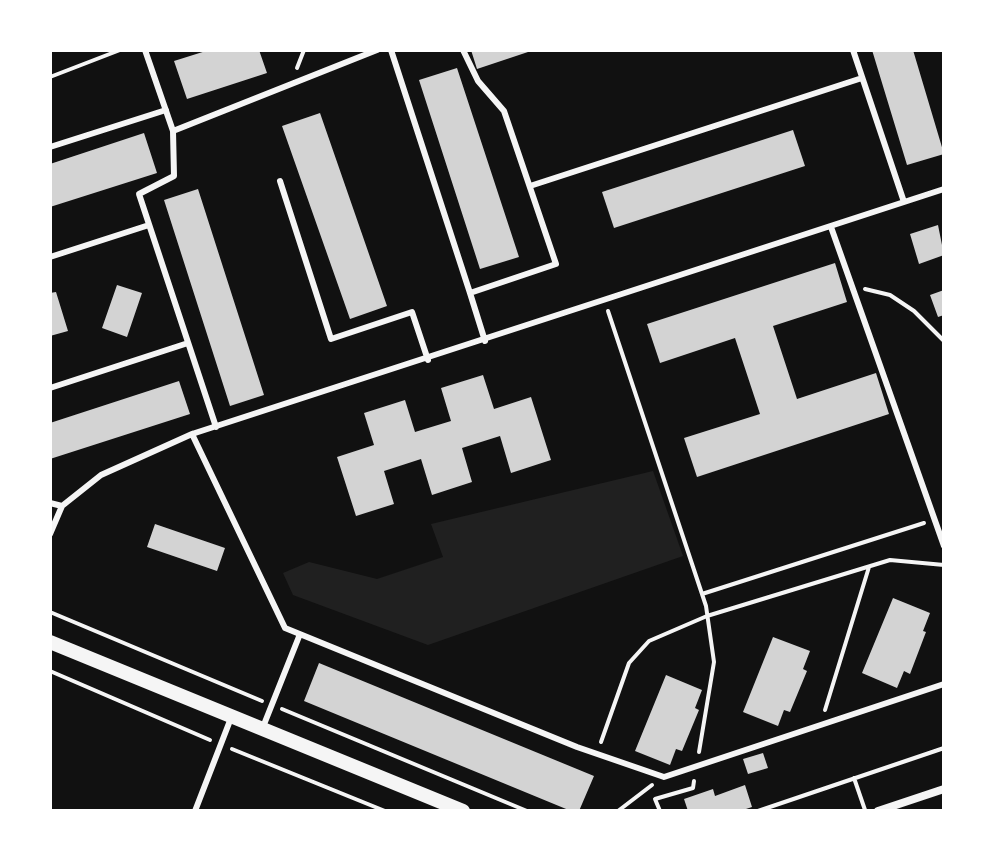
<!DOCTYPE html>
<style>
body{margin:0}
#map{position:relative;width:994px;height:861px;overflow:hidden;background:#111;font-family:"Exo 2",sans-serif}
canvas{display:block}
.frame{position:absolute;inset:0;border:52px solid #fff;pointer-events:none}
</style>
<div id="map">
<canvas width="994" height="861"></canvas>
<div class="frame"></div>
</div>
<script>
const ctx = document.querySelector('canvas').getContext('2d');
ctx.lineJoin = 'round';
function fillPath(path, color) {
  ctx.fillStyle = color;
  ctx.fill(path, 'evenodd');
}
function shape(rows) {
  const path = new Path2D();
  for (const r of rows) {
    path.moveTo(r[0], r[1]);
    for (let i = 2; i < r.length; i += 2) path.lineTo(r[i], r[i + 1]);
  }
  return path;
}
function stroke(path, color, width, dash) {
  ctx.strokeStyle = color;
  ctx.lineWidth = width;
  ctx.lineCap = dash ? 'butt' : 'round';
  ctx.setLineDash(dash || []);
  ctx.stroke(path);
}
const green = shape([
 [653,471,683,556,428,645,293,595,283,573,309,562,377,579,443,557,431,524]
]);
const building = shape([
 [209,50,259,50,267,73,187,99,174,61],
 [471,50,531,50,531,51,477,69],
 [872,50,913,50,944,154,907,165],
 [457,68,519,257,480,269,419,80],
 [320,113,387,306,350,319,282,126],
 [793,130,805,166,614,228,602,192],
 [144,133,157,173,50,207,50,164],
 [198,189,264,395,230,406,164,200],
 [938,225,944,255,919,264,910,234],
 [835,263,847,302,773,326,797,399,876,373,889,414,697,477,684,438,760,414,735,338,660,363,647,324],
 [117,285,142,293,127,337,102,328],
 [944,290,944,315,938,317,930,295],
 [56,292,68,331,50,336,50,293],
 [483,375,494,409,531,397,551,460,511,473,500,436,462,448,472,482,432,495,421,459,384,471,394,504,356,516,337,457,374,445,364,413,405,400,415,432,451,421,441,388],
 [179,381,190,414,50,459,50,423],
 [155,524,225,548,217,571,147,547],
 [893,598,930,613,923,631,926,632,910,674,904,671,897,688,862,673],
 [773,637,810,651,803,669,807,671,790,712,784,710,778,726,743,712],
 [319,663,594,776,579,811,571,811,304,701],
 [666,675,702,690,695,708,699,710,682,751,676,749,670,765,635,751],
 [763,753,768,768,748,774,743,759],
 [745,785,752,807,740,811,688,811,684,799,713,789,715,796]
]);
const path = shape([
 [297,68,304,50],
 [50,77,120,50],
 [865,289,890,295,914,311,944,341],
 [608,311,706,606,714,662,699,752],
 [702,594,924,523],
 [50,612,262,701],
 [50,671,210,740],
 [282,709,527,811],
 [825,710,869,567],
 [601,742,629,663,649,641,707,616,890,560,944,565],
 [232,749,385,811],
 [854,778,865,810],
 [618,811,652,785],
 [660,811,655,799,693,788,694,781],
 [758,811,944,748]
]);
const service = shape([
 [145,50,173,131,174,176,139,194,216,427],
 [391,50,470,293],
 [463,50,478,81,504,111,556,264,470,293,485,341],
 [853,50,904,202],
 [173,131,377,50],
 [50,147,166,110],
 [280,181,331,339,412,312,428,360],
 [530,186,862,78],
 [831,227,944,546],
 [50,257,149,225],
 [50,388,188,343],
 [192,434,285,628,577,747,664,777,944,684],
 [50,503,62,506],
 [50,534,62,506,101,475,192,434,944,189],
 [263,727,300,634],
 [195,811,231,718]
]);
const minor = shape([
 [878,811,944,789]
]);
const tertiary = shape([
 [50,642,463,811]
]);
fillPath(green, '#202020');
fillPath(building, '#d3d3d3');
stroke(path, '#f5f5f5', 4);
stroke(service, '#f5f5f5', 6);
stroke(minor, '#f5f5f5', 8);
stroke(tertiary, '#f5f5f5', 14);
</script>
